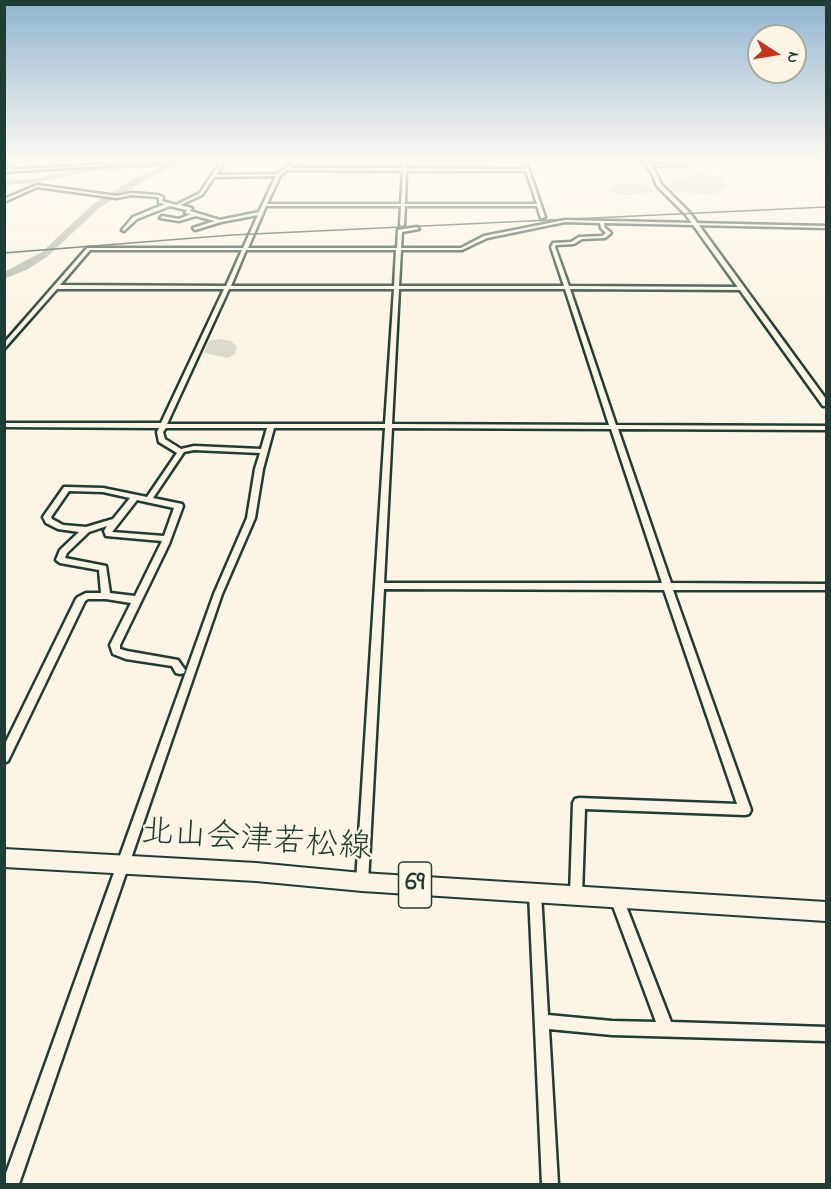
<!DOCTYPE html>
<meta charset="utf-8">
<style>
body{margin:0}
#map{position:relative;width:831px;height:1189px;overflow:hidden;background:#fcf5e5;font-family:"Indie Flower",sans-serif}
canvas{display:block}
.frame{position:absolute;inset:0;border:6px solid #1f3d34;pointer-events:none}
.north{position:absolute;left:747px;top:24px;width:60px;height:60px;box-sizing:border-box;background:#fcf5e5;border:2px solid #a4ab9e;border-radius:50%;rotate:102deg;font-size:16px;font-weight:700;line-height:24px;text-align:center;color:#1f3d34}
.north::after{content:'';display:block;margin:auto;width:21px;height:27px;background:#c8321e;clip-path:polygon(50% 0,100% 100%,50% 72%,0 100%)}
</style>
<div id="map">
<canvas width="831" height="1189"></canvas>
<div class="frame"></div>
<div class="north">N</div>
</div>
<script>
const ctx = document.querySelector('canvas').getContext('2d');
ctx.lineJoin = 'round';
function fillPath(path, color) {
  ctx.fillStyle = color;
  ctx.fill(path, 'evenodd');
}
function shape(rows) {
  const path = new Path2D();
  for (const r of rows) {
    path.moveTo(r[0], r[1]);
    for (let i = 2; i < r.length; i += 2) path.lineTo(r[i], r[i + 1]);
  }
  return path;
}
function stroke(path, color, width, dash) {
  ctx.strokeStyle = color;
  ctx.lineWidth = width;
  ctx.lineCap = dash ? 'butt' : 'round';
  ctx.setLineDash(dash || []);
  ctx.stroke(path);
}
function drawText(font, color, halo, rows, align = 'center') {
  ctx.font = font + ' "Indie Flower","Klee One",sans-serif';
  ctx.lineWidth = 5;
  ctx.setLineDash([]);
  ctx.textBaseline = 'middle';
  ctx.strokeStyle = halo;
  ctx.fillStyle = color;
  for (const [text, x, y, turn = 0] of rows) {
    ctx.save();
    ctx.translate(x, y);
    ctx.rotate((+turn || 0) * Math.PI / 180);
    ctx.textAlign = isNaN(turn) ? turn : align;
    if (halo) ctx.strokeText(text, 0, 0);
    ctx.fillText(text, 0, 0);
    ctx.restore();
  }
}
const green = shape([
 [702,174,725,176,724,181,719,181,729,187,712,195,679,192,668,186,681,177,692,178,690,175],
 [628,183,647,186,657,192,627,195,615,194,608,189,615,184],
 [220,339,231,341,237,347,235,354,228,358,204,353,209,341]
]);
const river = shape([
 [175,162,177,165,143,181,99,208,48,256,28,269,4,279,4,272,42,252,93,204,137,177,162,167,91,171,33,183,4,185,4,181,33,179,91,167,164,163,167,165,175,162]
]);
const minor = shape([
 [12,161,16,161,8,172,6,172,12,161],
 [221,161,225,161,216,175,277,174,295,161,299,161,290,168,403,168,403,161,406,161,407,168,526,169,523,161,526,161,545,217,541,218,537,206,405,206,404,225,402,226,400,225,401,206,266,206,248,248,397,248,398,230,417,227,419,229,402,232,401,248,461,248,484,236,565,220,826,226,826,228,604,223,605,228,611,233,605,238,582,239,574,244,556,245,555,247,569,286,742,287,743,288,740,290,570,289,616,425,826,426,826,430,618,429,671,583,826,584,826,590,673,590,751,810,749,814,745,815,585,809,582,895,580,899,576,901,572,899,570,895,573,803,575,799,579,798,737,804,664,590,384,589,368,882,366,886,362,888,358,886,356,882,385,428,274,428,263,469,255,518,222,594,19,1184,4,1184,4,1179,214,594,247,518,255,469,260,453,194,450,184,452,153,498,182,504,183,506,169,544,120,645,120,649,127,651,178,660,185,670,184,673,180,674,176,673,172,666,126,659,113,654,110,645,131,603,106,599,88,599,85,601,8,761,4,763,4,746,76,599,78,597,86,593,101,593,99,570,60,563,56,560,60,550,79,532,58,529,46,523,43,517,64,487,67,487,103,488,147,497,177,453,159,442,157,432,159,428,4,427,4,423,161,423,224,289,57,289,4,349,4,343,87,248,243,248,258,215,221,222,195,230,193,228,215,221,196,216,179,221,160,218,162,216,179,219,191,214,185,213,187,210,170,206,137,219,124,231,122,230,133,217,165,204,159,203,159,198,158,197,131,195,117,198,37,187,4,202,4,199,37,185,117,196,131,193,158,195,163,197,162,201,176,205,200,193,221,161],
 [287,170,403,171,401,204,267,204,280,176,287,170],
 [406,171,526,171,537,204,405,204,406,171],
 [276,176,259,212,220,220,190,211,192,208,180,205,202,195,214,177,276,176],
 [565,222,600,223,601,228,606,233,602,236,579,237,571,242,553,243,551,247,564,286,399,286,401,250,462,250,487,238,565,222],
 [90,250,242,250,226,286,60,285,90,250],
 [246,250,396,250,394,286,231,286,246,250],
 [229,289,394,289,385,424,167,424,229,289],
 [399,289,565,289,609,425,392,424,399,289],
 [166,428,267,428,261,449,194,446,181,449,165,439,163,432,166,428],
 [392,428,611,429,662,583,384,583,392,428],
 [69,491,103,492,130,498,113,519,86,527,63,525,52,519,51,517,69,491],
 [137,500,174,508,164,536,112,532,137,500],
 [107,526,104,531,106,536,162,541,135,596,110,593,106,566,65,558,67,553,89,532,107,526],
 [648,164,683,164,685,165,647,166,648,164],
 [535,887,539,889,541,893,548,1015,612,1021,656,1022,610,898,611,893,616,892,621,893,671,1022,826,1027,826,1041,612,1035,549,1029,558,1184,542,1184,529,893,531,889,535,887]
]);
const tertiary = shape([
 [162,161,178,161,4,172,4,170,162,161],
 [643,161,647,161,656,173,661,184,690,213,826,399,826,406,823,406,686,215,657,186,652,173,643,161]
]);
const primary = shape([
 [4,849,256,863,362,873,826,902,826,921,362,891,256,881,4,867,4,849]
]);
const rail = shape([
 [4,253,232,235,826,207]
]);
const shields = [
 [415,885,33]
];
const shieldNames = [
 ["69",415,885]
];
const nearStreetnames = [
 ["北山会津若松線",256,843,4]
];
fillPath(green, '#dcdacc');
fillPath(river, '#aeb3a7');
stroke(minor, '#1f3d34', 5);
stroke(tertiary, '#1f3d34', 5);
stroke(primary, '#1f3d34', 4);
fillPath(minor, '#fcf5e5');
fillPath(tertiary, '#fcf5e5');
fillPath(primary, '#fcf5e5');
stroke(rail, '#1f3d34', 1.5);
const sky = ctx.createLinearGradient(0, 0, 0, 327);
sky.addColorStop(0, '#91b4ce');
sky.addColorStop(0.49, '#fefaf3');
sky.addColorStop(1, '#fefaf300');
ctx.fillStyle = sky;
ctx.fillRect(0, 0, 831, 327);
for (const [x, y, w] of shields) {
  const box = new Path2D();
  box.roundRect(x - w / 2, y - 23, w, 46, 4.5);
  ctx.fillStyle = '#fcf5e5';
  ctx.fill(box);
  stroke(box, '#1f3d34', 1.5);
}
drawText('bold 26px', '#1f3d34', null, shieldNames);
drawText('33px', '#1f3d34', '#fcf5e5', nearStreetnames);
</script>
